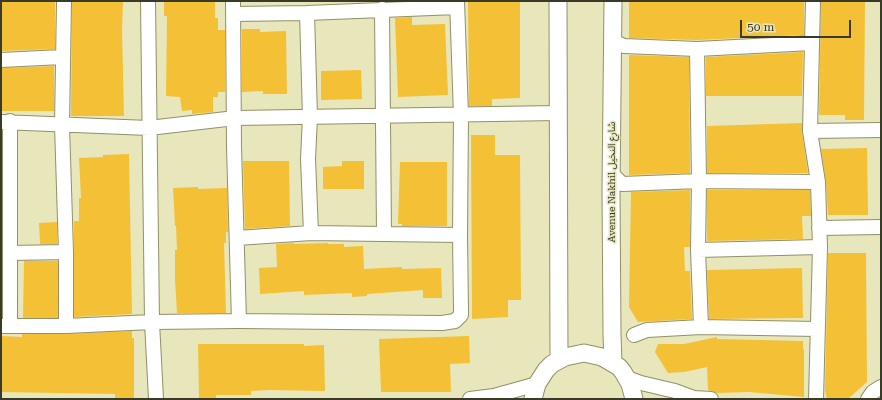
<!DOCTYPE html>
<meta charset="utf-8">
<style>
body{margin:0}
#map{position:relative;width:882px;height:400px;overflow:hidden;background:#e8e7bb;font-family:"Roboto Serif",serif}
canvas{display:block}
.frame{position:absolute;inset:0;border:2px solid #3a3a28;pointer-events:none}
.scale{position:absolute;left:740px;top:20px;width:111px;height:18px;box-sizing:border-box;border:2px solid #3a3a28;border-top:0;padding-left:5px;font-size:12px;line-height:14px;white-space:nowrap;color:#3a3a28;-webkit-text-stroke:3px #e8e7bb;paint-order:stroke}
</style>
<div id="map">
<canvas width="882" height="400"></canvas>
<div class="frame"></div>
<div class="scale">50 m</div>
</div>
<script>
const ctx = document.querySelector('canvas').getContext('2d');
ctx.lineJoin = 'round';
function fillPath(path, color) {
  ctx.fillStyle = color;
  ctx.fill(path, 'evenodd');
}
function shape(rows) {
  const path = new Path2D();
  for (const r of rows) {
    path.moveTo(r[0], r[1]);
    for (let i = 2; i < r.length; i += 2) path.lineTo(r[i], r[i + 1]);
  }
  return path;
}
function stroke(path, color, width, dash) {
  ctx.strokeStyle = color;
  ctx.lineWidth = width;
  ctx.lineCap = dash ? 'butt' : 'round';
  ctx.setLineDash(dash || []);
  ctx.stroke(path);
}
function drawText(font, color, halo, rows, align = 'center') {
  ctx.font = font + ' "Roboto Serif","Noto Sans Arabic",serif';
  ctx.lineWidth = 3;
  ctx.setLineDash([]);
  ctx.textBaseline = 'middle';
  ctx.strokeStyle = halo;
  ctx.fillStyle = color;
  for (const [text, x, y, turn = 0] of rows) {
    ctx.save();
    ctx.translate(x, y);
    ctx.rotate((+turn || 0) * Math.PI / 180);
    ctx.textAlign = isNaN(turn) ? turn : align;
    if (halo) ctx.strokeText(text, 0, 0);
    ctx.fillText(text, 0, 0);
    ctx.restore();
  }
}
const building = shape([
 [1,1,55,2,55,49,1,51],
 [72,1,123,1,122,30,124,116,71,116],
 [164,1,215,1,215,18,218,18,218,30,225,30,225,92,218,92,218,97,213,97,213,112,192,114,192,110,182,111,180,97,166,96,167,16,164,16],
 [468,1,520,1,520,98,492,99,492,106,469,106],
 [629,1,804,1,804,35,697,40,629,38],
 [821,1,865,1,864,120,845,120,845,115,819,115],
 [412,17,412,25,445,24,448,95,398,97,395,18],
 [242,29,260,29,260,32,286,31,287,94,263,94,263,91,242,92],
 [803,52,802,96,706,96,706,57],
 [629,55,689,57,690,173,629,175],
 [54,66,54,111,1,111,1,68],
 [361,70,362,99,321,100,321,71],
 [802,123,802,132,808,173,707,173,707,126],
 [471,135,495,135,495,155,520,155,521,300,508,300,508,317,472,319],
 [867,148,868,215,828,215,826,182,821,149],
 [129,154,132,314,74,317,74,221,79,221,79,198,81,198,79,158,103,157,103,155],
 [243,161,289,161,290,226,245,229],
 [342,161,364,161,364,189,323,189,323,167,342,166],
 [400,162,447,162,447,226,402,226,402,224,398,224],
 [198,187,198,189,227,188,228,232,226,232,226,243,224,243,226,313,177,313,175,280,175,250,177,250,176,226,175,226,173,188],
 [690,190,690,247,684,247,685,271,690,271,692,319,638,322,629,307,631,192],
 [707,190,810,190,811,216,802,216,803,239,707,241],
 [57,222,57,244,40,244,39,223],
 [294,243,294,244,328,243,328,244,344,244,344,247,363,246,364,269,402,267,402,269,441,268,442,298,423,298,423,290,367,294,367,296,352,297,352,293,304,295,304,291,260,294,259,268,277,267,276,244],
 [828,253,866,253,867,382,848,399,827,399,825,391],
 [24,261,58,261,58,318,23,318],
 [802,268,803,318,709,319,707,270],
 [132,331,132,338,134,338,134,398,115,398,115,394,1,392,1,336,22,337,22,334,66,334],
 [469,336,470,363,450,364,451,392,381,392,379,339],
 [717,337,717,339,803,341,803,349,804,349,804,397,749,392,717,393,708,390,707,367,684,372,668,373,655,352,658,344,684,344],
 [198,344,304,344,304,346,324,345,325,391,269,390,251,391,251,395,216,395,216,398,199,398]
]);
const minor = shape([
 [64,1,62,125,66,252,66,326],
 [148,1,152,322,156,399],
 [233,1,234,147,239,321],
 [813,1,810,131,818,182,820,247,816,399],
 [307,13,310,117,308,159,311,233,384,234,382,9],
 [233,14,307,13,457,7],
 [613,41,624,46,697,49,812,43],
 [697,49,699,181,698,250,701,327],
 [1,60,62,57],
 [1,122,149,128,235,118,558,113],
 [810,131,881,130],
 [612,174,622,184,699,181,818,182],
 [819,228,881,227],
 [384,234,460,235],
 [237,238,311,233],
 [698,250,820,247],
 [10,253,66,252],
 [1,326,66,326,152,322,239,321,442,323,455,321,461,315,461,310,460,235,461,115,457,1],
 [10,326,10,121],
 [634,335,647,330,701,327,817,329],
 [627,378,641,383,675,391,694,398,711,399],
 [470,399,494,396,537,384],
 [868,399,873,392,881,387]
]);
const tertiary = shape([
 [558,1,559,360],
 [613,1,611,189,612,334,613,363],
 [533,399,537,384,546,370,552,364,565,357,584,353,602,357,619,367,623,372,630,384,634,399]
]);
const streetNames = [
 ["Avenue Nakhil شارع النخيل",612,182,-90]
];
fillPath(building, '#f4c035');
stroke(minor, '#919067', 16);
stroke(tertiary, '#919067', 19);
stroke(minor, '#fff', 14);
stroke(tertiary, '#fff', 17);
drawText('10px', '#3a3a28', '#e8e7bb', streetNames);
</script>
